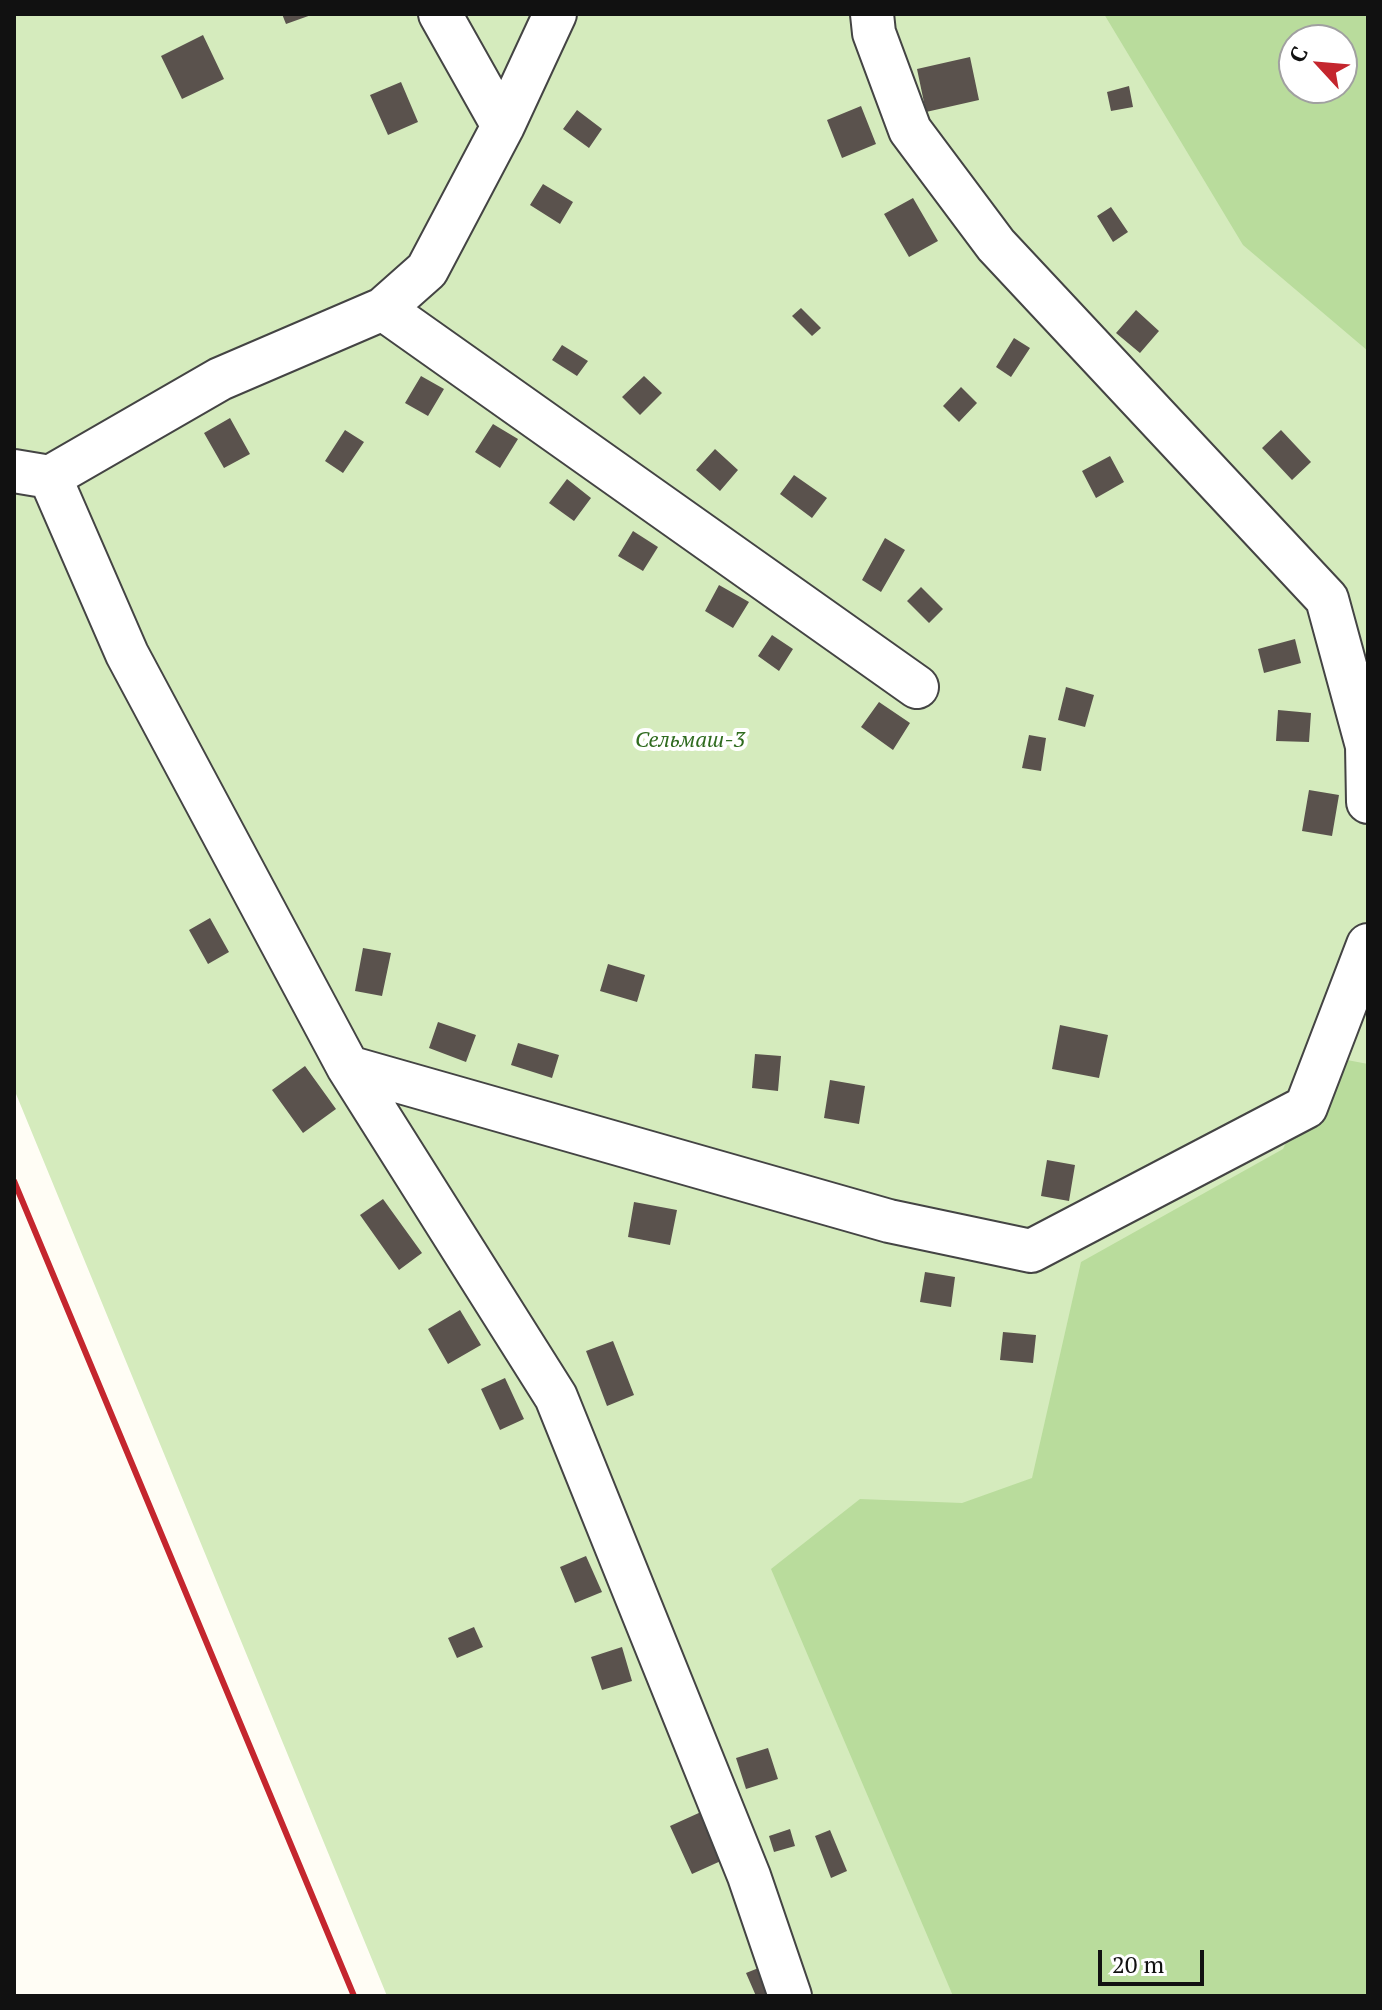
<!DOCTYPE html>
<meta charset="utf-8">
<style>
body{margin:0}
#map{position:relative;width:1382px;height:2010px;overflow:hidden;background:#fffdf5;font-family:"PT Serif",serif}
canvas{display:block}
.frame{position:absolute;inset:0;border:16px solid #111;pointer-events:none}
.north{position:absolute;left:1278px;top:24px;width:80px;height:80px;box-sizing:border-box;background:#fff;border:2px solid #a0a0a0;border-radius:50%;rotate:296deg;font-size:22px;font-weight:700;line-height:32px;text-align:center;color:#111}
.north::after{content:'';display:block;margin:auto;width:28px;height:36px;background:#c4262e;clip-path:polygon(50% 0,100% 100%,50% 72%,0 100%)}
.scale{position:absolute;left:1098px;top:1950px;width:106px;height:36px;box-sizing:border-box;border:4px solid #111;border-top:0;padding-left:10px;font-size:24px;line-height:28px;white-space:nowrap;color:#111;-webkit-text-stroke:6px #fff;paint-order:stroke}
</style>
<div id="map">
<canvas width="1382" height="2010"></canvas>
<div class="frame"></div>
<div class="north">С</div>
<div class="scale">20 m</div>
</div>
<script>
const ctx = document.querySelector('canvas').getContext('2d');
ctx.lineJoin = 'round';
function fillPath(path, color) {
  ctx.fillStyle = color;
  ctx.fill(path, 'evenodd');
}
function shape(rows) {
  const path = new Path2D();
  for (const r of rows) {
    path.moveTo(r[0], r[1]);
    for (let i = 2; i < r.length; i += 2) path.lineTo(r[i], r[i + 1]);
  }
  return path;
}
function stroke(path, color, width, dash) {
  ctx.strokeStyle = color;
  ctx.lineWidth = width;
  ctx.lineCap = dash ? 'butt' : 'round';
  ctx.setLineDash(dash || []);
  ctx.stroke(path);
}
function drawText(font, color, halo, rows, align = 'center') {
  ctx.font = font + ' "PT Serif",serif';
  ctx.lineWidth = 8;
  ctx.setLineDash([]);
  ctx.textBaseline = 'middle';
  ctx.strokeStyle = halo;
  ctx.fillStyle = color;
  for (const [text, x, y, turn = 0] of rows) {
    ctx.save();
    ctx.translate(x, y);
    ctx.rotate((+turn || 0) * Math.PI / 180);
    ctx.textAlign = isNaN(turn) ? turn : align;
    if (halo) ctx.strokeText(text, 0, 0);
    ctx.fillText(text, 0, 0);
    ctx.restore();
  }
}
const green = shape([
 [14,14,1368,14,1368,1151,1102,1996,387,1996,14,1089],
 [1294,40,1342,40,1342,88,1294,88]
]);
const forest = shape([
 [1104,14,1368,14,1368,351,1243,245],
 [1294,40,1342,40,1342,88,1294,88],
 [1326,1056,1368,1064,1368,1996,953,1996,771,1569,860,1499,962,1503,1032,1478,1081,1262,1283,1149]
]);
const building = shape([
 [282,14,314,14,286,24],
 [203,35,224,79,182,99,161,56],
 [970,57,979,100,926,112,917,69],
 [401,82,418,122,388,135,370,95],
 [1129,86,1133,107,1111,111,1107,92],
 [861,106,876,144,842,158,827,120],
 [577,110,602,129,589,148,563,129],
 [543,184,573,202,560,224,530,205],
 [913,198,938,241,909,257,884,214],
 [1111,207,1128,232,1113,242,1097,216],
 [801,308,821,328,812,336,792,316],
 [1136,310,1159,331,1140,353,1116,333],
 [1014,338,1030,348,1011,377,996,367],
 [562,345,588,361,577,376,552,360],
 [421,376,444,389,428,416,405,403],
 [644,376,662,393,640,415,622,397],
 [961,387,977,403,959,422,943,406],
 [230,418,250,454,224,468,204,433],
 [493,424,518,439,500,468,475,452],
 [345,430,364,442,343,473,325,461],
 [1281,430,1311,462,1292,480,1262,448],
 [715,449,738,470,720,491,696,470],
 [1110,456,1124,482,1096,498,1082,471],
 [794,475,827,498,812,518,780,494],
 [567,479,591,498,574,521,549,503],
 [633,531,658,547,643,571,618,556],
 [885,538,905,550,881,592,862,580],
 [719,585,749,602,733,628,705,611],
 [921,587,943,609,929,623,907,601],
 [772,635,793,649,779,671,758,656],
 [1295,639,1301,663,1264,673,1258,649],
 [1066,687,1094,695,1085,727,1058,720],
 [879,702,910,723,893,750,861,727],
 [1278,710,1311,713,1309,742,1276,741],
 [1029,735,1046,738,1041,771,1022,768],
 [1309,790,1339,795,1332,836,1302,831],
 [210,918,229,952,208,964,189,930],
 [363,948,391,953,382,996,355,991],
 [608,964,645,975,637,1002,600,991],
 [438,1022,476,1035,466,1062,429,1048],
 [1060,1025,1108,1035,1099,1078,1052,1069],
 [518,1043,559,1055,552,1078,511,1065],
 [755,1054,781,1056,778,1091,752,1088],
 [305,1066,336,1109,303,1133,272,1090],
 [830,1080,865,1086,859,1124,824,1118],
 [1047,1160,1075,1165,1069,1201,1041,1196],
 [383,1199,422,1253,399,1270,360,1215],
 [634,1202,677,1210,670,1245,628,1237],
 [925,1272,955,1277,951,1307,920,1302],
 [460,1310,481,1345,448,1364,428,1329],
 [1003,1332,1036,1335,1033,1363,1000,1360],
 [613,1341,634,1395,607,1406,586,1351],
 [505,1378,524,1419,500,1430,481,1389],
 [586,1556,602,1592,575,1603,560,1567],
 [474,1627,483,1647,457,1658,448,1638],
 [622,1647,632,1681,602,1690,591,1657],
 [768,1748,778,1779,746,1789,736,1758],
 [701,1812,723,1860,692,1874,670,1826],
 [790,1829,795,1846,774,1852,769,1836],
 [830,1830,847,1871,831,1878,815,1836],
 [766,1965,770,1996,756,1996,746,1973]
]);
const minor = shape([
 [440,14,503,126],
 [872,14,874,33,910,130,996,245,1327,599,1367,746,1368,802],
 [383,309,917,687],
 [14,471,50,477,220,379,383,309,427,270,503,126,555,14],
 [50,477,127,654,348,1067,556,1397,749,1876,790,1996],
 [348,1067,889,1221,1031,1251,1306,1107,1368,945]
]);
const rail = shape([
 [14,1181,354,1996]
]);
const parkNames = [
 ["Сельмаш-3",690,741]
];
fillPath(green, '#d5ebbd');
fillPath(forest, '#b9dc9c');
fillPath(building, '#5a524d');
stroke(minor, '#444', 46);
stroke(minor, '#fff', 42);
stroke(rail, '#c4262e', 6);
drawText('italic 22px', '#2f6b1f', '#fff', parkNames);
</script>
